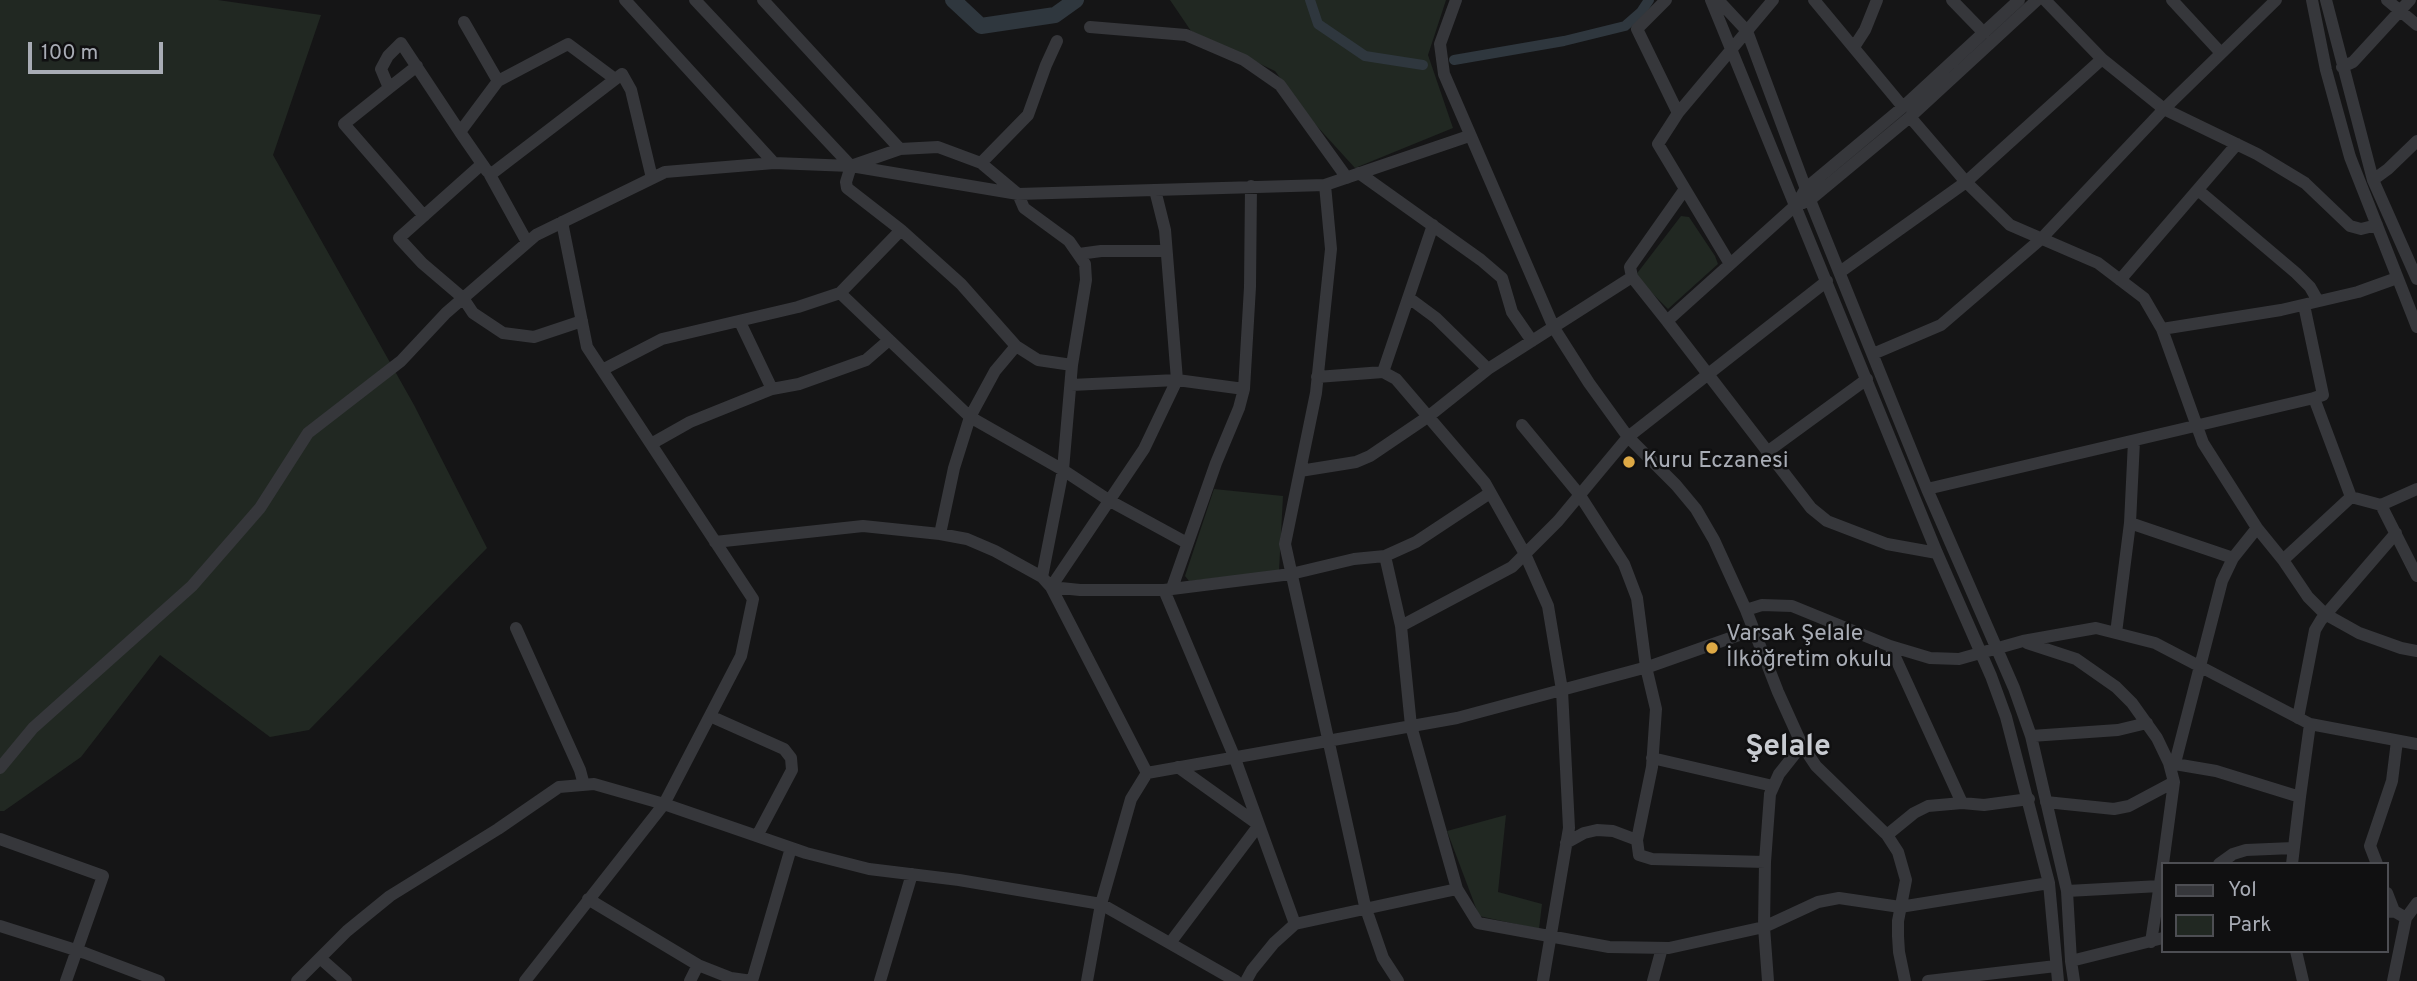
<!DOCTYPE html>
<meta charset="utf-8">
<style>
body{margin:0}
#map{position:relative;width:2417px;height:981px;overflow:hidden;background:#151516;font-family:Overpass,sans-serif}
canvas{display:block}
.legend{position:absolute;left:2161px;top:862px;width:228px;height:91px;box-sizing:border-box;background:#101011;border:2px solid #4d4e53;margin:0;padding:9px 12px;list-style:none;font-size:21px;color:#a8acb5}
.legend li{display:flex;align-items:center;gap:14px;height:35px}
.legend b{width:35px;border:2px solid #4d4e53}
.scale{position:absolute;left:28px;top:42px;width:135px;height:32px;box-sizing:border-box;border:4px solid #a8acb5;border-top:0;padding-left:9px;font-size:21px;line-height:24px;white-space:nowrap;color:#a8acb5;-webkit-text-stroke:5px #101011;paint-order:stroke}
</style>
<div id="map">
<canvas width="2417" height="981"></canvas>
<ul class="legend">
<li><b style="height:9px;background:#36373b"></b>Yol</li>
<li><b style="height:19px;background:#212822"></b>Park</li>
</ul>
<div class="scale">100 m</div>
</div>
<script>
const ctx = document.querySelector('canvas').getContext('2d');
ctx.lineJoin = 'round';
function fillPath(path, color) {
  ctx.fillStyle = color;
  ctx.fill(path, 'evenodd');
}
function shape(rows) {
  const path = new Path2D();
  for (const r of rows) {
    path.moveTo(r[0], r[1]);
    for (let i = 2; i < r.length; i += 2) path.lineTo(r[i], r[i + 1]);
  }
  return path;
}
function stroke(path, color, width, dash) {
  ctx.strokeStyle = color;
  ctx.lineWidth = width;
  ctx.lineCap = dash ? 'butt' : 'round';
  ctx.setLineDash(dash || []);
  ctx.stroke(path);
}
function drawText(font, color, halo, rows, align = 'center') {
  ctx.font = font + ' Overpass,sans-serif';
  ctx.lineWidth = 5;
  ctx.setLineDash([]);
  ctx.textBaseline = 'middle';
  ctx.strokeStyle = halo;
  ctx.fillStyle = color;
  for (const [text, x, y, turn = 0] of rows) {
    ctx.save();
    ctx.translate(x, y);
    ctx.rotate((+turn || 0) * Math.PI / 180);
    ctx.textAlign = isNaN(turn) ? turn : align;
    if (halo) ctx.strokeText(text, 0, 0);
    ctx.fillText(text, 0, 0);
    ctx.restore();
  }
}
const green = shape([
 [0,0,218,0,321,15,273,155,414,405,487,548,309,730,270,737,160,655,81,757,4,811,0,811],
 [1170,0,1446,0,1428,55,1453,128,1355,168,1314,123,1275,71,1191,31],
 [1681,216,1689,217,1715,256,1718,264,1668,309,1635,276],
 [1214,489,1283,496,1279,571,1189,581,1185,576],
 [1506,815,1498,892,1542,904,1539,929,1479,916,1447,831]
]);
const canal = shape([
 [1310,0,1318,24,1365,56,1423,65],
 [1454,60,1564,41,1625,26,1641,12,1649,0]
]);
const river = shape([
 [953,0,981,26,1055,15,1076,0]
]);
const minor = shape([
 [625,0,774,163],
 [695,0,851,166],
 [763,0,900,149],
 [1456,0,1440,44,1444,74,1554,328,1589,383,1628,437,1676,485,1696,509,1714,540,1746,610,1778,692,1802,745,1816,766,1887,835,1898,852,1906,880,1898,921,1898,936,1899,952,1905,981],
 [1666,0,1637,29,1678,113],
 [1711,0,1937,553,1991,676,2006,717,2049,883,2058,981],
 [1718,0,1747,31,1810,200,1927,489,2014,688,2031,736,2067,891,2071,961,2074,981],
 [1773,0,1678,113,1658,144,1685,189,1630,267,1632,277,1667,321,1796,205,1806,188,1903,107,2019,0],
 [1814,0,1903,107],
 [1952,0,1984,33],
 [2045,0,2102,59,2164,109,2257,154,2305,183,2350,226,2361,229,2377,225],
 [2172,0,2221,53],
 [2312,0,2326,70,2350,157,2417,327],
 [2326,0,2373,180,2417,279],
 [2387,0,2417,25],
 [464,22,498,81],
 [1090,27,1186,35,1244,60,1280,85,1347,178],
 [1854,47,1865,30,1877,0],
 [2342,67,2353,62,2410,0],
 [389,88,417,66],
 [1910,117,1966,182,2010,225,2098,263,2144,298,2162,329,2203,443,2257,528,2283,560,2308,597,2325,614,2359,633,2401,648,2417,651],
 [981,163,1028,115,1046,65,1057,41],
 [482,164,399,238,422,263,463,298,473,313,503,333,534,337,582,321],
 [851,166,900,149,938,147,981,163,1018,194,1024,208,1069,241,1085,264,1086,280,1072,365,1063,470,1042,577],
 [851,166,846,182,847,188,901,230,961,284,1016,346,1038,360,1072,365],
 [487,171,460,132,498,81,568,44,615,79],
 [1359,173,1481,260,1502,278,1512,312,1532,341],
 [2373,180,2388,169,2417,141],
 [1325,185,1331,249,1316,393,1285,544,1365,906,1383,958,1398,981],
 [1685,189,1730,264],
 [2198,190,2296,273,2310,287,2318,301],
 [1803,203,1810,200,1910,117,2037,0],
 [424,216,344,124,389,88,381,69,388,56,401,43,460,132],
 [527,242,490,175,622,74,631,90,652,178],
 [1079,254,1101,251,1166,251],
 [1840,272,1966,182,2102,59],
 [2120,280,2237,144],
 [840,293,970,417,1063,470,1110,501,1187,543],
 [1409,298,1436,318,1488,369],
 [2304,305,2323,395,2314,398],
 [1667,321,1811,508,1827,521,1887,544,1937,553],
 [740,322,772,389],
 [2162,329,2281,310,2358,292,2397,278],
 [1873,354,1941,325,2041,239,2164,109,2276,0],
 [602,370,662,339,798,307,840,293,901,230],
 [1383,372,1433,225],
 [1317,377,1383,372,1396,379,1485,483,1525,554,1548,606,1562,690,1569,828,1543,981],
 [1071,385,1177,380,1244,389],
 [1522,425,1579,494,1624,564,1637,598,1646,667,1656,709,1652,767,1637,840,1639,855,1652,859,1765,862],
 [651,444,690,422,772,389,799,384,866,360,889,340],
 [1767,452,1867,379],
 [1300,471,1356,462,1370,456,1429,416,1488,369,1632,277],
 [1927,489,2314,398,2351,497,2381,505,2417,489],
 [2381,505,2417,576],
 [2130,523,2134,441],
 [940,534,954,468,970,417,995,371,1016,346],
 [715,542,863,526,940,534,967,539,995,551,1042,577,1051,587,1147,773],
 [1385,556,1416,542,1490,493],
 [2283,560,2351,497],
 [1051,587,1080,590,1164,590,1291,574,1354,559,1385,556,1401,626,1411,726,1457,889,1478,923,1609,947,1669,948,1764,927,1818,902,1839,898,1900,907,2049,883],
 [1051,587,1144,449,1177,380,1165,230,1155,190],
 [1172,588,1216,463,1239,408,1244,389,1250,287,1251,186],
 [1164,590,1234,756,1295,924],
 [1746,610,1762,605,1792,606,1890,646,1930,658,1959,659,2023,641,2096,628,2155,643,2310,724,2417,744],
 [1401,626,1512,567,1558,521,1628,437,1827,281],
 [516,628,580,770,584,785],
 [2116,633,2130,523,2233,558],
 [2027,643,2076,659,2116,687,2132,703,2157,738,2169,763,2174,782,2163,864],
 [1890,646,1962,803],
 [710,716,784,749,791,758,792,770,757,836],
 [2298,718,2315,630,2321,620,2396,533],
 [2031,736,2118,730,2147,723],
 [1652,758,1773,786],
 [2169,763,2216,771,2300,797,2292,864],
 [2175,763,2222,581,2233,558,2257,528],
 [0,768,33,728,192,586,260,508,308,433,401,361,446,313,536,235,665,172,774,163,851,166,1018,194,1325,185,1469,136],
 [2300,797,2310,724],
 [2046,802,2114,809,2129,806,2174,782],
 [1887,835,1914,813,1928,806,1962,803,1984,805,2029,799],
 [0,839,103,876,66,981],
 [1566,843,1584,833,1597,830,1613,831,1637,840],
 [2219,864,2233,854,2246,850,2293,848],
 [2377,864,2370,846,2392,781,2397,741],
 [2067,891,2160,886],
 [2387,893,2394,911],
 [588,899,698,965,731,978,752,981,791,848],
 [2387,912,2394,911,2406,918,2417,903],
 [0,926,85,953,159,981],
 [2151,942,2163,864],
 [1170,943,1259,825,1178,767],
 [2296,951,2303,981],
 [320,958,346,981],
 [2071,961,2163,938],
 [297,981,347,931,390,896,498,829,559,787,594,784,664,804,806,853,869,869,959,880,1101,904,1236,981],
 [525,981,664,804,741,656,753,599,587,347,562,222],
 [690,981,698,965],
 [880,981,912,874],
 [1087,981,1101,904,1131,799,1147,773,1457,718,1651,666,1753,630],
 [1246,981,1252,970,1274,943,1295,924,1457,889],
 [1653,981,1662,948],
 [1768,981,1764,927,1765,862,1770,794,1779,774,1802,745],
 [1928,981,2056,966],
 [2393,981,2406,918]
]);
const markers = [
 [1629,462,7,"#dea945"],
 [1712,648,7,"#dea945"]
];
const poiNames = [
 ["Kuru Eczanesi",1643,462],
 ["Varsak Şelale",1726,635],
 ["İlköğretim okulu",1726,661]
];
const districtNames = [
 ["Şelale",1788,749]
];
fillPath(green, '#212822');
stroke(canal, '#2f373e', 10);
stroke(river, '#2f373e', 16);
stroke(minor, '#36373b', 12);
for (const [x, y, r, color] of markers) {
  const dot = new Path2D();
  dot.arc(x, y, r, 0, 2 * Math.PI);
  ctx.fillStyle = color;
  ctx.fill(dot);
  stroke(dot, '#101011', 2.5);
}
drawText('23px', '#a8acb5', '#101011', poiNames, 'left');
drawText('bold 30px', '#c8cbd1', '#101011', districtNames);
</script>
